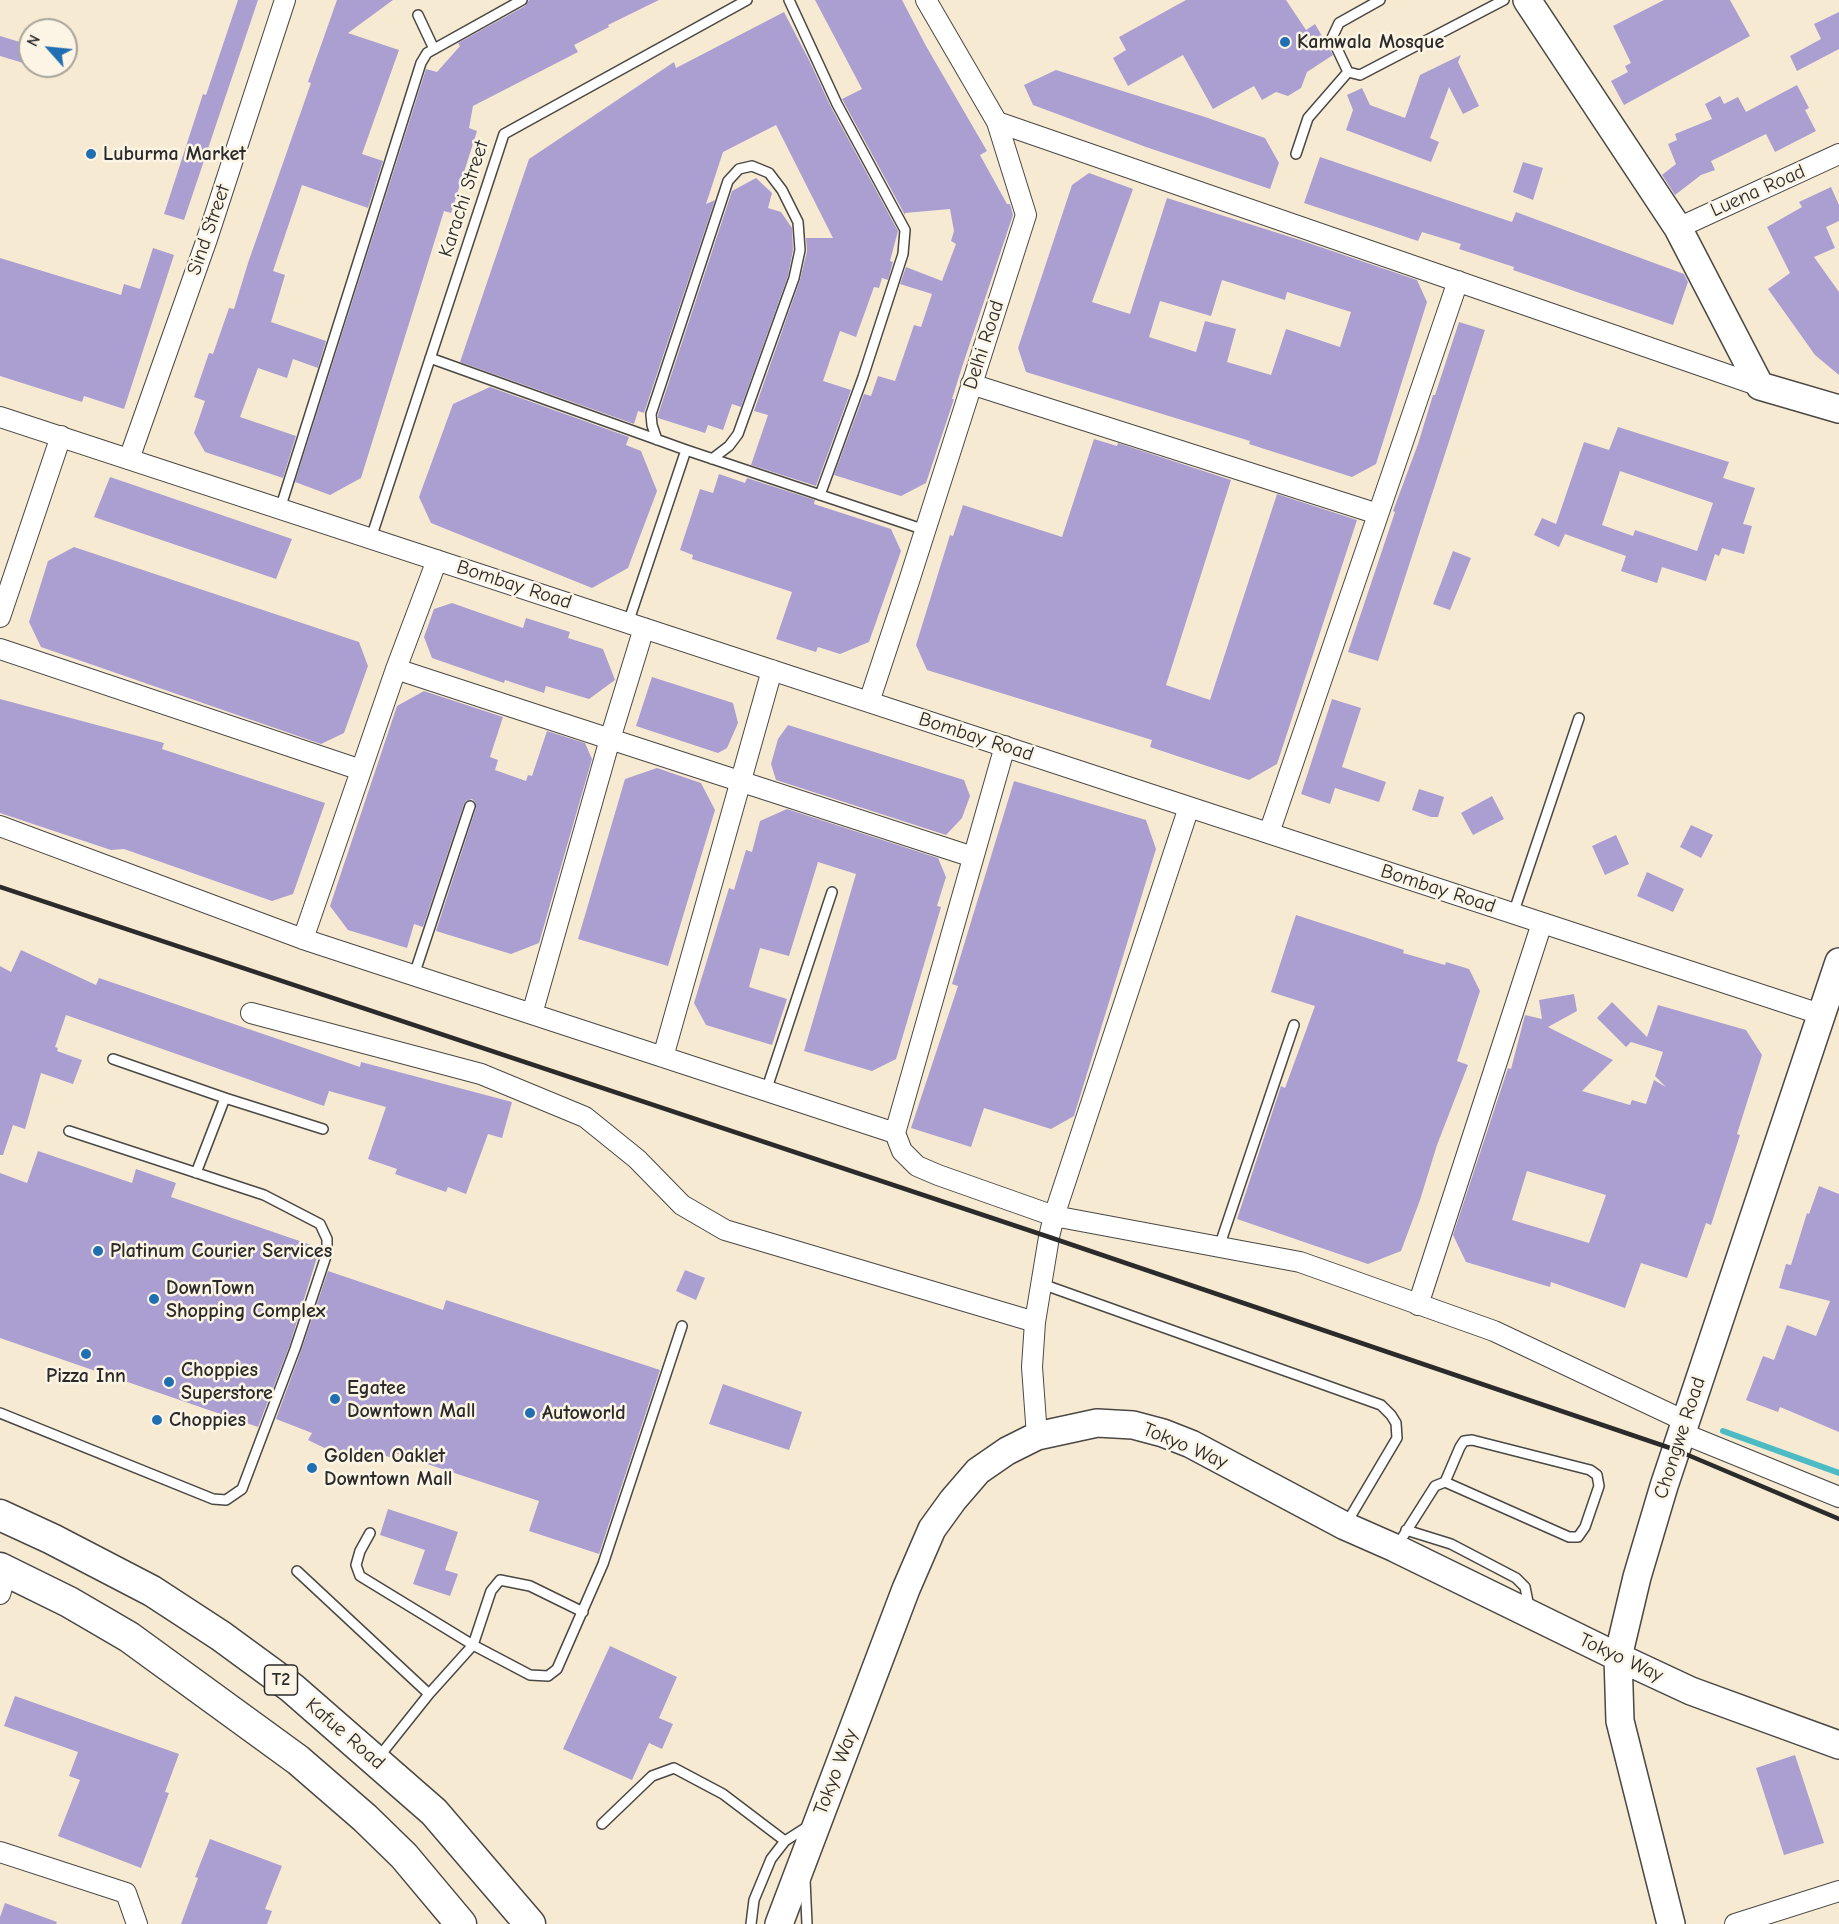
<!DOCTYPE html>
<style>
body{margin:0}
#map{position:relative;width:1839px;height:1924px;overflow:hidden;background:#f7ead2;font-family:"Comic Neue",sans-serif}
canvas{display:block}
.north{position:absolute;left:18px;top:18px;width:60px;height:60px;box-sizing:border-box;background:#fcf5e5;border:2px solid #a8a49b;border-radius:50%;rotate:297deg;font-size:16px;font-weight:700;line-height:24px;text-align:center;color:#2b2b2b}
.north::after{content:'';display:block;margin:auto;width:21px;height:27px;background:#1f6fb2;clip-path:polygon(50% 0,100% 100%,50% 72%,0 100%)}
</style>
<div id="map">
<canvas width="1839" height="1924"></canvas>
<div class="north">N</div>
</div>
<script>
const ctx = document.querySelector('canvas').getContext('2d');
ctx.lineJoin = 'round';
function shape(rows) {
  const path = new Path2D();
  for (const r of rows) {
    path.moveTo(r[0], r[1]);
    for (let i = 2; i < r.length; i += 2) path.lineTo(r[i], r[i + 1]);
  }
  return path;
}
function stroke(path, color, width, dash) {
  ctx.strokeStyle = color;
  ctx.lineWidth = width;
  ctx.lineCap = dash ? 'butt' : 'round';
  ctx.setLineDash(dash || []);
  ctx.stroke(path);
}
function fillPath(path, color) {
  ctx.fillStyle = color;
  ctx.fill(path, 'evenodd');
}
function drawText(font, color, halo, rows, align = 'center') {
  ctx.font = font + ' "Comic Neue",sans-serif';
  ctx.lineWidth = 5;
  ctx.setLineDash([]);
  ctx.textBaseline = 'middle';
  ctx.strokeStyle = halo;
  ctx.fillStyle = color;
  for (const [text, x, y, turn = 0] of rows) {
    ctx.save();
    ctx.translate(x, y);
    ctx.rotate((+turn || 0) * Math.PI / 180);
    ctx.textAlign = isNaN(turn) ? turn : align;
    if (halo) ctx.strokeText(text, 0, 0);
    ctx.fillText(text, 0, 0);
    ctx.restore();
  }
}
const stream = shape([
 [1723,1431,1839,1473]
]);
const building = shape([
 [238,0,258,0,184,220,164,214,203,94,206,95],
 [337,0,393,0,348,33,399,50,362,154,383,161,368,208,302,185,273,271,285,275,271,322,326,341,318,368,293,359,287,378,258,368,240,417,296,436,283,478,205,452,194,433,205,401,194,397,209,353,213,354,229,308,234,309,248,263,311,83,308,82],
 [529,0,659,0,608,25,609,27,574,45,578,52,473,106,469,128,477,131,451,213,444,211,361,478,330,495,295,482,426,69,437,72,460,46,458,43,525,6],
 [815,0,902,0,926,46,987,151,980,155,1007,204,1010,204,1013,215,963,364,952,399,954,399,926,483,901,496,834,475,864,394,871,396,878,376,895,381,914,325,921,327,932,294,900,284,906,267,942,281,956,244,951,241,954,231,950,209,905,213,905,215,842,99,862,89],
 [1186,0,1286,0,1306,30,1315,24,1333,55,1307,72,1301,88,1288,96,1276,92,1262,100,1254,86,1213,109,1183,55,1128,86,1113,58,1126,50,1119,37],
 [1664,0,1730,0,1750,36,1624,105,1611,81,1628,72,1625,66,1631,63,1613,26],
 [784,12,809,60,831,107,898,231,890,261,893,262,888,280,882,278,879,288,874,287,856,337,840,331,823,381,851,390,816,486,751,465,768,415,754,411,800,280,807,251,806,238,833,238,776,125,723,152,706,204,715,200,644,413,638,411,634,424,460,362,529,159,674,62,676,68],
 [1839,12,1839,49,1797,71,1790,56,1821,39,1814,24],
 [0,36,30,45,30,65,0,56],
 [1461,55,1458,62,1479,106,1463,114,1449,87,1430,138,1439,142,1431,162,1346,130,1353,110,1347,95,1362,88,1370,105,1405,118,1420,75],
 [1056,70,1205,117,1265,138,1279,163,1270,189,1146,147,1033,105,1024,85],
 [1797,85,1809,108,1805,110,1816,131,1775,152,1766,134,1711,161,1715,170,1701,175,1675,195,1662,175,1676,164,1668,144,1677,140,1675,134,1712,119,1705,104,1720,96,1724,104,1738,97,1746,112],
 [1320,157,1512,222,1516,212,1684,274,1688,282,1673,325,1513,270,1514,267,1459,249,1461,244,1422,232,1418,241,1304,203],
 [1523,162,1543,168,1533,200,1513,192],
 [1089,173,1133,189,1092,302,1130,314,1167,198,1300,240,1417,280,1427,302,1376,464,1352,477,1249,444,1250,441,1026,372,1018,348,1072,185],
 [1222,280,1285,300,1287,292,1351,312,1340,347,1286,329,1271,375,1227,362,1236,329,1205,321,1196,352,1149,337,1160,301,1211,316],
 [756,178,772,193,768,208,781,212,792,228,793,250,788,276,741,407,732,404,723,430,708,425,705,433,658,418,658,415,732,191],
 [1831,187,1839,205,1839,221,1826,227,1835,248,1814,257,1839,292,1839,375,1815,355,1768,289,1790,273,1767,227,1802,207,1799,202],
 [153,248,174,255,124,409,84,396,82,402,0,376,0,258,121,295,124,284,140,289],
 [1459,322,1485,330,1378,661,1348,652,1395,512,1393,511,1418,444,1433,395,1435,395],
 [490,387,629,437,626,445,641,451,657,491,628,568,592,588,431,523,419,497,453,404],
 [1618,427,1729,462,1723,478,1755,488,1743,524,1752,526,1744,554,1722,548,1719,556,1715,554,1706,581,1662,567,1657,583,1621,571,1626,556,1565,534,1559,547,1534,535,1542,518,1556,524,1584,442,1609,450],
 [1620,471,1713,503,1697,551,1635,530,1633,536,1602,525],
 [1094,439,1117,446,1118,443,1231,480,1166,685,1210,700,1277,494,1357,520,1277,764,1249,780,1150,747,1152,740,927,670,916,645,950,535,953,536,963,505,1062,537],
 [719,474,745,483,747,478,815,500,814,504,891,529,901,551,869,642,840,654,818,647,816,652,776,639,792,592,692,559,693,555,680,550,700,489,713,493],
 [110,477,292,539,276,579,94,517],
 [74,547,359,642,368,666,344,733,321,744,41,647,29,622,48,561],
 [1453,551,1471,558,1450,610,1433,604],
 [452,603,523,628,526,618,570,632,568,638,603,649,615,680,589,699,546,686,544,693,505,680,504,683,432,658,424,637,434,609],
 [652,677,733,703,738,723,727,748,718,753,636,726],
 [424,691,503,717,490,757,498,760,495,770,526,781,528,775,532,776,547,731,585,743,592,759,539,943,511,954,436,931,476,808,475,802,472,799,466,801,464,804,423,927,414,924,407,948,348,930,330,906,397,706],
 [0,699,164,743,162,749,325,803,293,894,272,901,124,849,111,850,0,813],
 [1332,699,1361,708,1342,767,1386,782,1379,802,1335,788,1330,804,1301,794],
 [788,725,964,780,970,796,962,818,946,835,776,780,771,764,778,739],
 [657,768,701,783,715,810,668,966,578,939,625,779],
 [1014,781,1146,820,1156,849,1074,1116,1051,1129,984,1108,971,1147,911,1128,958,986,952,984],
 [1419,789,1444,797,1438,817,1431,817,1412,810],
 [1492,796,1504,819,1473,835,1461,813],
 [787,809,938,858,946,877,937,906,941,907,896,1059,872,1071,804,1051,856,874,818,862,789,956,760,948,749,987,787,999,772,1045,706,1025,694,1003,729,888,734,890,746,850,752,852,760,821],
 [1691,825,1713,835,1701,858,1680,847],
 [1616,835,1629,864,1605,875,1592,846],
 [1647,872,1684,889,1673,912,1637,896],
 [1296,915,1404,950,1403,953,1445,965,1446,962,1469,969,1480,991,1457,1061,1468,1065,1437,1145,1420,1200,1401,1251,1368,1264,1237,1219,1281,1086,1285,1088,1315,1006,1271,992],
 [21,950,96,985,99,978,360,1067,361,1062,512,1102,502,1138,488,1134,466,1194,448,1187,446,1192,395,1174,397,1169,368,1159,386,1107,329,1091,324,1106,66,1015,55,1047,58,1048,57,1051,82,1060,73,1084,41,1073,25,1129,13,1125,3,1155,0,1155,0,966,11,972],
 [1574,994,1577,1011,1548,1027,1613,1060,1582,1091,1630,1105,1632,1100,1646,1104,1654,1080,1666,1087,1655,1076,1663,1052,1631,1042,1626,1047,1597,1018,1612,1002,1647,1037,1658,1005,1746,1030,1762,1055,1737,1134,1740,1135,1711,1225,1706,1223,1687,1278,1641,1263,1625,1308,1551,1282,1550,1287,1466,1262,1453,1235,1508,1068,1511,1069,1525,1015,1542,1019,1539,1000],
 [1527,1171,1606,1195,1589,1243,1512,1220],
 [38,1151,132,1183,136,1169,176,1183,171,1197,320,1248,289,1347,258,1427,0,1338,0,1173,27,1183],
 [1819,1186,1839,1194,1839,1432,1780,1407,1778,1412,1746,1400,1763,1356,1774,1360,1787,1325,1816,1336,1830,1301,1779,1288,1786,1264,1791,1265,1807,1213,1809,1214],
 [685,1270,705,1278,696,1300,676,1291],
 [328,1271,443,1310,446,1300,660,1370,599,1554,529,1531,539,1501,394,1453,392,1458,375,1452,372,1461,339,1455,308,1440,312,1433,276,1419,301,1351],
 [723,1384,802,1412,789,1450,709,1424],
 [388,1509,458,1532,445,1570,458,1574,450,1596,413,1584,425,1550,380,1535],
 [610,1646,677,1677,659,1718,673,1724,662,1749,649,1743,632,1780,563,1749],
 [15,1696,179,1754,165,1792,169,1793,141,1868,58,1836,80,1780,69,1776,78,1752,4,1726],
 [1795,1755,1824,1843,1784,1855,1756,1768],
 [210,1839,282,1866,265,1909,272,1911,267,1924,181,1924,198,1878,195,1877],
 [5,1903,57,1922,56,1924,0,1924,0,1917]
]);
const lane = shape([
 [789,0,837,104,905,230,903,254,863,377,820,495],
 [1380,0,1339,23,1332,38,1348,72,1360,75,1504,0],
 [418,15,434,49],
 [1296,154,1308,118,1348,72],
 [430,358,686,450,925,530],
 [657,440,652,425,651,414,728,181,739,169,752,166,769,173,782,190,798,222,800,250,794,278,738,434,729,446,712,459],
 [280,509,421,63,427,53,522,0],
 [371,538,504,134,747,0],
 [628,623,686,450],
 [1513,914,1579,718],
 [414,975,470,806],
 [113,1059,225,1098,196,1173],
 [766,1091,832,892],
 [225,1098,323,1129],
 [1219,1247,1294,1025],
 [1042,1284,1381,1405,1391,1415,1396,1423,1397,1438,1346,1524],
 [0,1413,213,1499,226,1500,242,1489,295,1349,327,1253,327,1239,320,1224,264,1195,69,1131],
 [1406,1530,1451,1544,1516,1578,1525,1587,1529,1607],
 [370,1533,360,1551,356,1565,360,1576,473,1645,491,1591,500,1580,530,1586,583,1612],
 [1397,1546,1435,1486,1445,1482,1569,1537,1578,1537,1585,1527,1599,1486,1597,1475,1590,1470,1472,1440,1464,1441,1460,1447,1445,1482],
 [297,1571,429,1694],
 [378,1758,429,1694,473,1645,530,1675,548,1676,557,1669,603,1564,682,1326],
 [602,1824,652,1776,674,1768,723,1794,785,1841],
 [805,1880,807,1924],
 [751,1924,754,1900,771,1859,785,1841,810,1825]
]);
const street = shape([
 [997,122,1760,386],
 [1678,228,1839,154],
 [971,384,1378,514],
 [0,417,1823,1015],
 [129,459,207,239,285,0],
 [0,617,61,436],
 [0,649,361,770],
 [396,669,610,739,644,628],
 [869,702,909,581,1026,215,997,122,926,0],
 [0,826,303,939,895,1133,1005,746],
 [1269,833,1458,281],
 [303,939,396,669,437,560],
 [251,1013,481,1074,585,1117,637,1159,682,1205,725,1230,1035,1322],
 [532,1014,610,739,973,857],
 [663,1057,772,670],
 [895,1133,902,1151,917,1166,938,1175,1054,1216,1300,1262,1494,1331,1685,1421],
 [1418,1305,1542,923],
 [1682,1433,1839,1497],
 [1037,1436,1032,1367,1035,1322,1049,1237,1054,1216,1189,807],
 [0,1594,7,1571],
 [0,1852,126,1893,137,1924],
 [1735,1924,1839,1891]
]);
const secondary = shape([
 [1527,0,1678,228,1760,386,1839,409],
 [779,1924,906,1589,932,1529,953,1500,978,1471,1007,1451,1037,1436,1097,1423,1133,1425,1163,1433,1191,1444,1345,1526,1395,1548,1618,1657,1691,1691,1839,1745],
 [1671,1924,1620,1721,1618,1657,1637,1577,1664,1486,1839,962]
]);
const primary = shape([
 [0,1515,52,1539,152,1591,221,1636,292,1688,434,1812,530,1924],
 [0,1568,69,1602,129,1637,298,1760,365,1818,404,1856,461,1924]
]);
const rail = shape([
 [0,887,1049,1237,1676,1450,1839,1519]
]);
const markers = [
 [1285,42,6,"#1f6fb2"],
 [91,154,6,"#1f6fb2"],
 [98,1251,6,"#1f6fb2"],
 [154,1299,6,"#1f6fb2"],
 [86,1354,6,"#1f6fb2"],
 [169,1382,6,"#1f6fb2"],
 [335,1399,6,"#1f6fb2"],
 [530,1413,6,"#1f6fb2"],
 [157,1420,6,"#1f6fb2"],
 [312,1468,6,"#1f6fb2"]
];
const shields = [
 [281,1680,33]
];
const shieldNames = [
 ["T2",281,1680]
];
const poiNames = [
 ["Kamwala Mosque",1297,42],
 ["Luburma Market",103,154],
 ["Platinum Courier Services",110,1251],
 ["DownTown",166,1288],
 ["Shopping Complex",166,1311],
 ["Choppies",181,1370],
 ["Superstore",181,1393],
 ["Pizza Inn",86,1376,"center"],
 ["Egatee",347,1388],
 ["Downtown Mall",347,1411],
 ["Autoworld",542,1413],
 ["Choppies",169,1420],
 ["Golden Oaklet",324,1456],
 ["Downtown Mall",324,1479]
];
const streetNames = [
 ["Luena Road",1758,191,-24],
 ["Karachi Street",464,199,-72],
 ["Sind Street",209,230,-71],
 ["Delhi Road",984,345,-72],
 ["Bombay Road",514,585,18],
 ["Bombay Road",976,737,18],
 ["Bombay Road",1438,889,18],
 ["Chongwe Road",1680,1438,-72],
 ["Tokyo Way",1185,1446,23],
 ["Tokyo Way",1621,1658,25],
 ["Kafue Road",345,1734,41],
 ["Tokyo Way",836,1772,-69]
];
stroke(stream, '#4cbbc3', 6);
fillPath(building, '#ab9fd2');
stroke(lane, '#4a4844', 12);
stroke(street, '#4a4844', 22);
stroke(secondary, '#4a4844', 30);
stroke(primary, '#4a4844', 33);
stroke(lane, '#fff', 9);
stroke(street, '#fff', 20);
stroke(secondary, '#fff', 27);
stroke(primary, '#fff', 30);
stroke(rail, '#2b2b2b', 4.5);
for (const [x, y, r, color] of markers) {
  const dot = new Path2D();
  dot.arc(x, y, r, 0, 2 * Math.PI);
  ctx.fillStyle = color;
  ctx.fill(dot);
  stroke(dot, '#fcf5e5', 2);
}
for (const [x, y, w] of shields) {
  const box = new Path2D();
  box.roundRect(x - w / 2, y - 15, w, 30, 4.5);
  ctx.fillStyle = '#fcf5e5';
  ctx.fill(box);
  stroke(box, '#2b2b2b', 1.5);
}
drawText('bold 18px', '#2b2b2b', null, shieldNames);
drawText('bold 20px', '#2b2b2b', '#fcf5e5', poiNames, 'left');
drawText('20px', '#2b2b2b', '#fcf5e5', streetNames);
</script>
